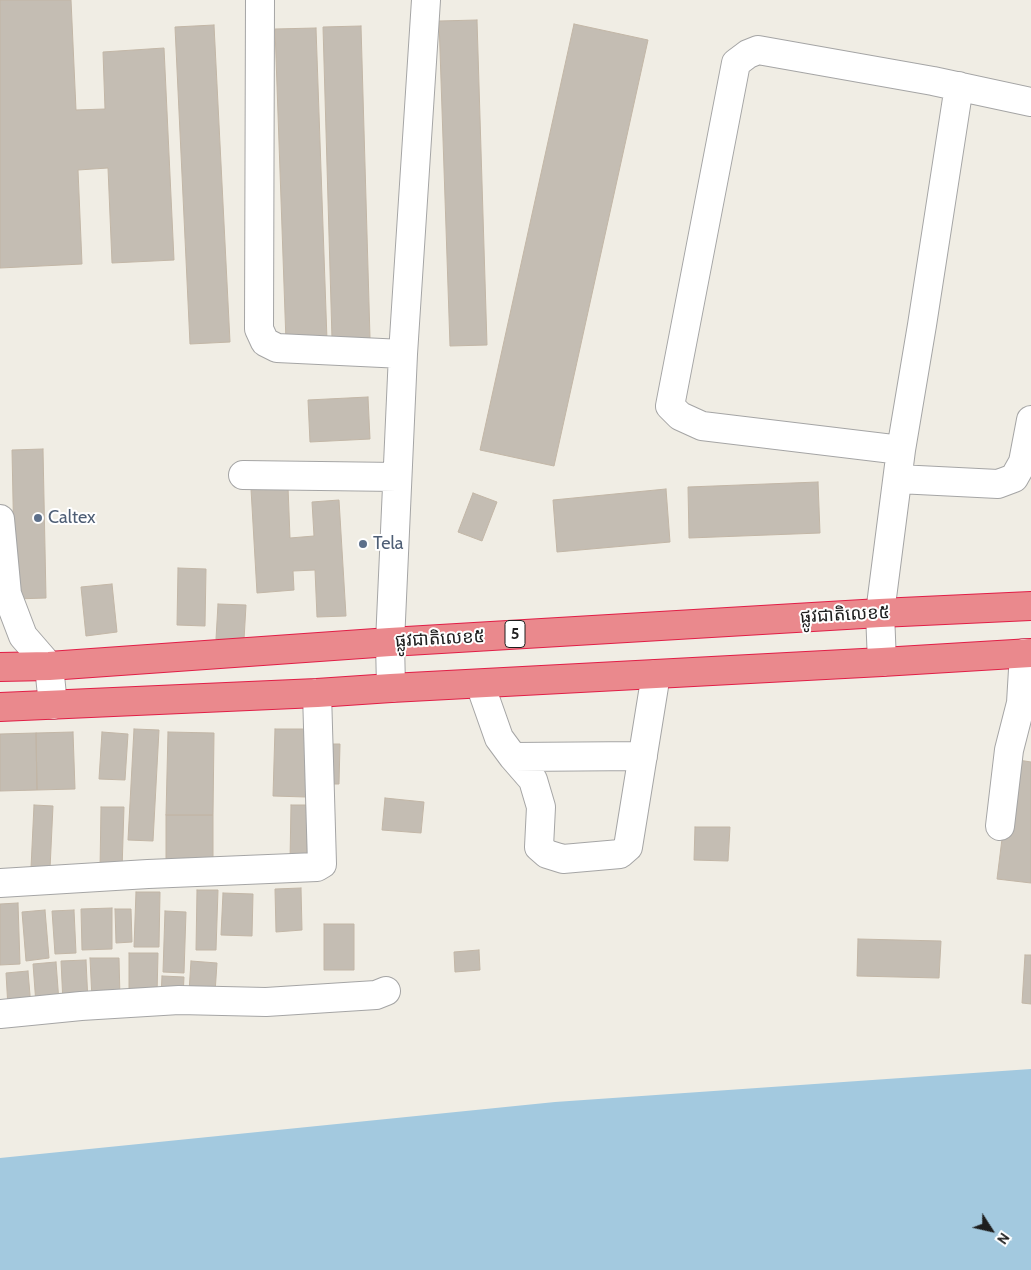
<!DOCTYPE html>
<meta charset="utf-8">
<style>
body{margin:0}
#map{position:relative;width:1031px;height:1270px;overflow:hidden;background:#f0ede4;font-family:Cabin,sans-serif}
canvas{display:block}
.north{position:absolute;left:966px;top:1205px;width:50px;height:50px;-webkit-text-stroke:4px #fff;paint-order:stroke;rotate:125deg;font-size:14px;font-weight:700;line-height:20px;text-align:center;color:#1e1e1e}
.north::after{content:'';display:block;margin:auto;width:18px;height:22px;background:#1e1e1e;clip-path:polygon(50% 0,100% 100%,50% 72%,0 100%)}
</style>
<div id="map">
<canvas width="1031" height="1270"></canvas>
<div class="north">N</div>
</div>
<script>
const ctx = document.querySelector('canvas').getContext('2d');
ctx.lineJoin = 'round';
function fillPath(path, color) {
  ctx.fillStyle = color;
  ctx.fill(path, 'evenodd');
}
function shape(rows) {
  const path = new Path2D();
  for (const r of rows) {
    path.moveTo(r[0], r[1]);
    for (let i = 2; i < r.length; i += 2) path.lineTo(r[i], r[i + 1]);
  }
  return path;
}
function stroke(path, color, width, dash) {
  ctx.strokeStyle = color;
  ctx.lineWidth = width;
  ctx.lineCap = dash ? 'butt' : 'round';
  ctx.setLineDash(dash || []);
  ctx.stroke(path);
}
function drawText(font, color, halo, rows, align = 'center') {
  ctx.font = font + ' Cabin,"Noto Sans Khmer",sans-serif';
  ctx.lineWidth = 4;
  ctx.setLineDash([]);
  ctx.textBaseline = 'middle';
  ctx.strokeStyle = halo;
  ctx.fillStyle = color;
  for (const [text, x, y, turn = 0] of rows) {
    ctx.save();
    ctx.translate(x, y);
    ctx.rotate((+turn || 0) * Math.PI / 180);
    ctx.textAlign = isNaN(turn) ? turn : align;
    if (halo) ctx.strokeText(text, 0, 0);
    ctx.fillText(text, 0, 0);
    ctx.restore();
  }
}
const water = shape([
 [1031,1069,1031,1270,0,1270,0,1158,555,1102]
]);
const building = shape([
 [0,0,71,0,76,110,105,109,103,52,164,48,174,260,112,263,108,168,78,170,82,264,0,268,0,0],
 [477,20,487,345,450,346,439,21,477,20],
 [574,24,648,40,554,466,480,450,574,24],
 [214,25,230,342,190,344,175,27,214,25],
 [361,26,370,338,332,339,323,27,361,26],
 [316,28,327,340,286,342,275,29,316,28],
 [368,397,370,439,310,442,308,400,368,397],
 [43,449,46,598,15,599,12,450,43,449],
 [818,482,820,533,689,538,688,487,818,482],
 [288,487,290,538,314,536,312,502,339,500,346,616,317,617,315,570,293,571,294,590,257,593,251,489,288,487],
 [666,489,670,542,557,552,553,500,666,489],
 [473,493,497,502,482,541,458,532,473,493],
 [178,568,206,569,205,626,177,625,178,568],
 [112,584,117,632,86,636,81,587,112,584],
 [218,604,246,605,244,640,216,639,218,604],
 [134,729,159,730,153,841,128,840,134,729],
 [275,729,307,729,306,797,273,796,275,729],
 [73,732,75,789,37,790,36,733,73,732],
 [102,732,128,734,125,780,99,779,102,732],
 [168,732,214,733,213,815,166,815,168,732],
 [36,733,37,790,0,791,0,734,36,733],
 [324,744,340,744,339,784,323,784,324,744],
 [1012,759,1031,762,1031,883,997,879,1012,759],
 [385,798,424,802,421,833,382,830,385,798],
 [34,805,53,806,50,869,31,868,34,805],
 [291,805,308,805,307,861,290,861,291,805],
 [101,807,124,807,122,870,100,870,101,807],
 [166,815,213,815,213,866,166,866,166,815],
 [695,827,730,827,728,861,694,860,695,827],
 [301,888,302,930,276,932,275,889,301,888],
 [197,890,218,890,216,950,196,950,197,890],
 [136,892,160,892,159,947,134,947,136,892],
 [223,893,253,894,252,936,221,935,223,893],
 [18,903,20,964,0,965,0,904,18,903],
 [112,908,112,949,82,950,81,909,112,908],
 [115,909,131,909,132,942,116,943,115,909],
 [45,910,49,958,26,961,22,912,45,910],
 [74,910,76,953,55,954,52,911,74,910],
 [165,911,186,912,184,973,163,972,165,911],
 [324,924,354,924,354,970,324,970,324,924],
 [858,939,941,941,939,978,857,976,858,939],
 [479,950,480,970,455,972,454,952,479,950],
 [129,953,158,953,157,995,129,995,129,953],
 [1025,955,1031,955,1031,1004,1022,1003,1025,955],
 [90,958,119,958,120,998,92,999,90,958],
 [86,960,88,1002,63,1003,61,961,86,960],
 [191,961,217,963,215,993,189,992,191,961],
 [56,962,59,1002,36,1004,33,964,56,962],
 [28,971,31,1007,8,1008,6,973,28,971],
 [162,976,184,977,183,997,161,996,162,976]
]);
const minor = shape([
 [260,0,259,329,265,342,277,348,403,354],
 [901,450,702,426,680,416,670,406,736,63,748,54,758,50,933,81,1031,102],
 [243,475,397,477],
 [898,479,998,484,1014,478,1023,462,1031,420],
 [0,519,7,594,23,636,49,666,53,705],
 [882,662,880,613,901,450,922,325,959,86],
 [480,684,499,738,513,757,533,780,541,807,539,847,547,854,563,859,620,854,628,847,656,674],
 [391,688,390,642,403,354,426,0],
 [513,757,643,756],
 [1000,826,1009,750,1021,703,1024,653],
 [0,883,148,874,317,867,322,864,317,693],
 [0,1014,81,1006,179,1000,266,1002,376,995,386,991]
]);
const highway = shape([
 [0,667,49,666,390,642,880,613,1031,606],
 [0,707,317,693,391,688,882,662,1031,653]
]);
const markers = [
 [38,518,5,"#5c6f8a"],
 [363,544,5,"#5c6f8a"]
];
const shields = [
 [515,634,20]
];
const shieldNames = [
 ["5",515,634]
];
const serviceNames = [
 ["Caltex",48,518],
 ["Tela",373,544]
];
const streetNames = [
 ["ផ្លូវជាតិលេខ៥",845,615,-3],
 ["ផ្លូវជាតិលេខ៥",440,639,-3]
];
fillPath(water, '#a3c9df');
fillPath(building, '#c4bdb3');
stroke(building, '#c2b6a6', 1);
stroke(minor, '#a5a5a5', 30);
stroke(highway, '#e11e46', 30);
stroke(minor, '#fff', 28);
stroke(highway, '#ea898d', 28);
for (const [x, y, r, color] of markers) {
  const dot = new Path2D();
  dot.arc(x, y, r, 0, 2 * Math.PI);
  ctx.fillStyle = color;
  ctx.fill(dot);
  stroke(dot, '#fff', 2);
}
for (const [x, y, w] of shields) {
  const box = new Path2D();
  box.roundRect(x - w / 2, y - 13.5, w, 27, 4);
  ctx.fillStyle = '#fff';
  ctx.fill(box);
  stroke(box, '#1e1e1e', 1);
}
drawText('bold 16px', '#1e1e1e', null, shieldNames);
drawText('18px', '#4e5e75', '#fff', serviceNames, 'left');
drawText('18px', '#1e1e1e', '#fff', streetNames);
</script>
